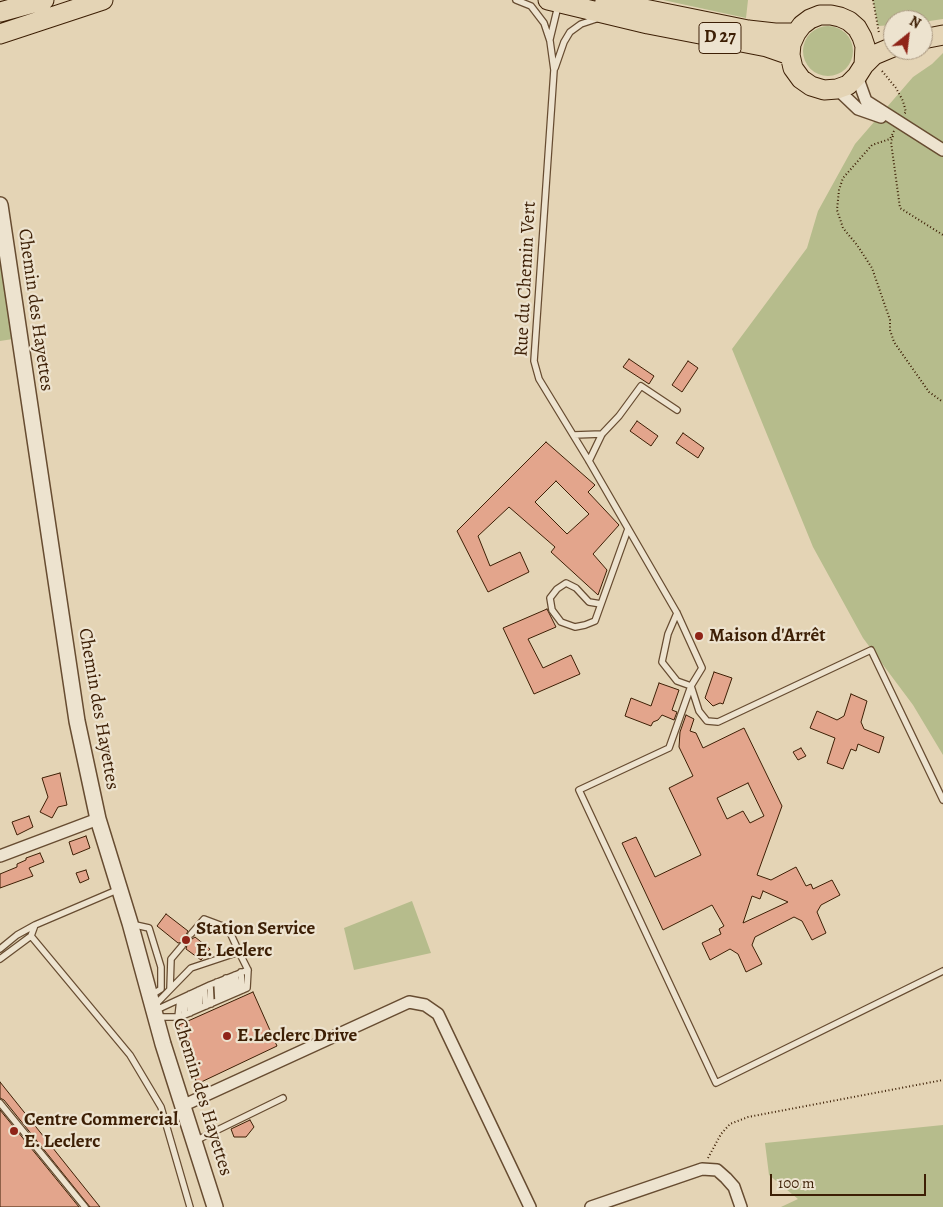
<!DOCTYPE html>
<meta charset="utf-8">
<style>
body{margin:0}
#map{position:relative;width:943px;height:1207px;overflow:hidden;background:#e4d4b5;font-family:Alegreya,serif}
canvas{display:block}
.north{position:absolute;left:883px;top:10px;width:50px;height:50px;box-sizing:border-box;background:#ede3cf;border:1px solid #a7957e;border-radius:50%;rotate:29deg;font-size:14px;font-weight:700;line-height:20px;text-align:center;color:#3d1f05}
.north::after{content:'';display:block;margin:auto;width:18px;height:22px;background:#8f2418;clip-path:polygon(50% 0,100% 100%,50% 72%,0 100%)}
.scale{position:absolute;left:770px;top:1174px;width:156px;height:22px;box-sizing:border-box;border:2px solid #3d1f05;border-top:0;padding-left:6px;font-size:15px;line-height:18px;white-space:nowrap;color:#3d1f05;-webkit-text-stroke:4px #ede3cf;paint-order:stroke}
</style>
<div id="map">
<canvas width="943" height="1207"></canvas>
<div class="north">N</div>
<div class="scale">100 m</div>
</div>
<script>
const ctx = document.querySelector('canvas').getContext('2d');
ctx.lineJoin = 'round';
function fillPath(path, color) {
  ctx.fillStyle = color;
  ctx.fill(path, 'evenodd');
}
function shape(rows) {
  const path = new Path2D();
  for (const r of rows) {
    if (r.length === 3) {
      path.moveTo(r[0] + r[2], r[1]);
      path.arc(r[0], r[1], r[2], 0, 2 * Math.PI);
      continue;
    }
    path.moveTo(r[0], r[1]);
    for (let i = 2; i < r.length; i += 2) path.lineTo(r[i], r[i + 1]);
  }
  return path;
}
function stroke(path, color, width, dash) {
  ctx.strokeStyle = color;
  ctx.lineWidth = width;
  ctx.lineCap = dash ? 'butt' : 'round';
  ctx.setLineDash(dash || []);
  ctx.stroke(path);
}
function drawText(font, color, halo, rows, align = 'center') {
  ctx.font = font + ' Alegreya,serif';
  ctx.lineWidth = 4.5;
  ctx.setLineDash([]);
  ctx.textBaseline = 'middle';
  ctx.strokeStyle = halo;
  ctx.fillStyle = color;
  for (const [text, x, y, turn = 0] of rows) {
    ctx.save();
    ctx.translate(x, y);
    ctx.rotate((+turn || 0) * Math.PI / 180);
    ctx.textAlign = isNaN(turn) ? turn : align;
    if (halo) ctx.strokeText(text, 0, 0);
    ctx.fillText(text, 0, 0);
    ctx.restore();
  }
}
const green = shape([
 [663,0,748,0,746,18],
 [873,0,943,0,943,19,923,22,923,20,893,20,893,25,878,26],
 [828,51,25],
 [943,53,943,755,913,705,863,638,813,547,732,349,807,248,818,211,855,144,913,77,932,64],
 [0,248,13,339,0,341],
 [412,901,431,953,354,970,344,928],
 [943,1125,943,1207,781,1207,798,1199,769,1175,765,1143]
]);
const building = shape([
 [629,359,654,376,649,384,623,367,629,359],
 [688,361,698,368,682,392,672,385,688,361],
 [637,421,658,436,651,446,630,431,637,421],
 [683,433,704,448,698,458,676,443,683,433],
 [546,442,595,485,588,492,619,525,593,554,607,570,598,595,551,552,555,547,509,507,478,536,490,566,520,552,529,572,488,592,457,531,546,442],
 [556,481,589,514,567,534,535,502,556,481],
 [547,609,556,627,528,639,543,668,571,655,580,674,534,694,503,628,547,609],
 [714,672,732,678,723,704,720,703,713,706,705,698,714,672],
 [659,683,679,690,672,710,677,712,674,720,662,715,658,720,653,722,651,726,625,716,631,698,651,706,659,683],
 [851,694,867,701,861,722,864,729,884,737,879,753,858,744,856,751,851,749,843,769,827,763,835,738,810,728,817,711,837,720,844,716,851,694],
 [686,715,694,719,690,731,696,733,703,748,744,728,782,806,757,875,771,880,796,867,806,886,811,884,813,889,832,880,840,895,821,905,817,912,826,933,812,940,802,921,794,917,755,937,752,945,762,964,746,972,738,954,730,949,710,960,702,943,721,934,719,929,724,926,712,905,663,930,622,843,636,837,655,877,701,855,669,788,693,776,679,747,680,732,686,715],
 [748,783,764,816,750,823,743,811,727,819,717,798,748,783],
 [763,891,788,902,743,923,752,896,760,899,763,891],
 [801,748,806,756,798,760,793,752,801,748],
 [60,773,67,805,58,807,52,818,40,812,48,797,42,778,60,773],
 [29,816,33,827,17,835,12,822,29,816],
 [86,836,90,848,73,855,69,842,86,836],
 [40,853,44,862,29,868,33,876,0,888,0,874,17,867,17,864,26,860,26,858,40,853],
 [86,870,89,879,80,883,76,873,86,870],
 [166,914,188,931,186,935,188,938,192,939,195,937,210,949,201,960,186,949,187,945,185,942,178,943,157,926,166,914],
 [253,992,277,1046,197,1084,179,1025,253,992],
 [0,1082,100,1207,90,1207,4,1100,0,1098,0,1082],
 [0,1110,79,1207,0,1207,0,1110],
 [250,1120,254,1127,246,1137,234,1137,231,1129,250,1120]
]);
const path = shape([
 [873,0,879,33],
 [882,71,896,88,903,101,906,112,904,114],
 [894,131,890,139,872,145,843,178,839,190,837,210,843,228,857,245,872,268,890,320,890,330,894,342,929,392,943,402],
 [893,136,891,142,900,208,943,235],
 [708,1158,721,1134,730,1124,748,1117,943,1080]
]);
const service = shape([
 [516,0,531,6,544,23,550,41,554,70,534,361,539,379,589,461,677,613,702,668,691,686,677,681,662,662,668,634,677,613],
 [550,39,558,6],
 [555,68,564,42,570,32,581,24,596,19],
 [574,435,602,434],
 [589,461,602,434,619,416,641,386,677,410],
 [601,604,589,602,576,588,566,583,557,589,550,598,552,610,561,622,575,627,585,625,595,621,628,529],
 [691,686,669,748,579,790,716,1083,943,971],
 [691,686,699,711,707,721,718,722,871,650,943,800],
 [131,924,149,928,161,967,161,989,150,996],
 [191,934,204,919,228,928,239,952],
 [31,936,130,1055,161,1107,190,1207],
 [0,949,17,935,35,925],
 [0,959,31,936,35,925,117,890],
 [241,972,242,990],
 [235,975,238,992],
 [231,977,233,994],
 [226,978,228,996],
 [221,981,223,998],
 [217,982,218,1000],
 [210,985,211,1004],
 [204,988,206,1006],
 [170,989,171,959,182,946],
 [199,990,200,1008],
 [195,992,195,1010],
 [154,1006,191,968,239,952,248,970,210,985,154,1011],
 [190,1013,190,994],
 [184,1015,185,997],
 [156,1017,180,1017,247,988,248,970],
 [178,1017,180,999],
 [0,1103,85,1207],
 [195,1141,283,1098]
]);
const minor = shape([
 [857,76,866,101,943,150],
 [837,89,858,109,881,117],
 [0,856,98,819],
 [182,1106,409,1002,425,1005,438,1014,530,1207],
 [591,1207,702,1169,717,1170,726,1178,734,1187,741,1207]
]);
const tertiary = shape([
 [0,205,77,721,98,819,130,923,163,1044,215,1207]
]);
const primary = shape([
 [548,0,648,24,767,47,790,55],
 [605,1,748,30,775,33,796,33],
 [0,12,44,0],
 [0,34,103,0],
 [923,39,943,35],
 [864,65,865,46,862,37,857,28,849,21,840,17,831,15,820,15,810,19,802,25,796,33,791,44,790,55,793,68,801,79,811,86,824,90,837,89,848,85,857,76,864,65,874,55,893,47]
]);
const markers = [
 [699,636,5,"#8f2418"],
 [186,940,5,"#8f2418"],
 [227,1036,5,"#8f2418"],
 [14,1131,5,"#8f2418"]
];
const shields = [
 [720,38,42]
];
const shieldNames = [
 ["D 27",720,38]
];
const streetNames = [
 ["Rue du Chemin Vert",526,279,-87],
 ["Chemin des Hayettes",35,310,82],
 ["Chemin des Hayettes",98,709,80],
 ["Chemin des Hayettes",202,1097,73]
];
const poiNames = [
 ["Maison d'Arrêt",709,636],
 ["Station Service",196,929],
 ["E. Leclerc",196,951],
 ["E.Leclerc Drive",237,1036],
 ["Centre Commercial",24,1120],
 ["E. Leclerc",24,1142]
];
fillPath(green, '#b6bc8c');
fillPath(building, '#e3a58c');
stroke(building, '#3d1f05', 1);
stroke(service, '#674c31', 8);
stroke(minor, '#674c31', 14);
stroke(tertiary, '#674c31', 18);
stroke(primary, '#3d1f05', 21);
stroke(path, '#3d1f05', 2, [1, 2.5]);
stroke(service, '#ede3cf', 5.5);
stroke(minor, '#ede3cf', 11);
stroke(tertiary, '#ede3cf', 15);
stroke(primary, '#e4d4b5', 19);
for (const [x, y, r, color] of markers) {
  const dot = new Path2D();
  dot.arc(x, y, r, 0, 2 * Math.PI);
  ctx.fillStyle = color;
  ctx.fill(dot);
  stroke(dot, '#ede3cf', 2);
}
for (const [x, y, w] of shields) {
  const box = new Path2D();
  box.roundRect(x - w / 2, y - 15.5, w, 31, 4);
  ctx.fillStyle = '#ede3cf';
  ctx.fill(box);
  stroke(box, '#3d1f05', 1);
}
drawText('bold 18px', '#3d1f05', null, shieldNames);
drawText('19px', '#3d1f05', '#ede3cf', streetNames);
drawText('bold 19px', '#3d1f05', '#ede3cf', poiNames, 'left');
</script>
